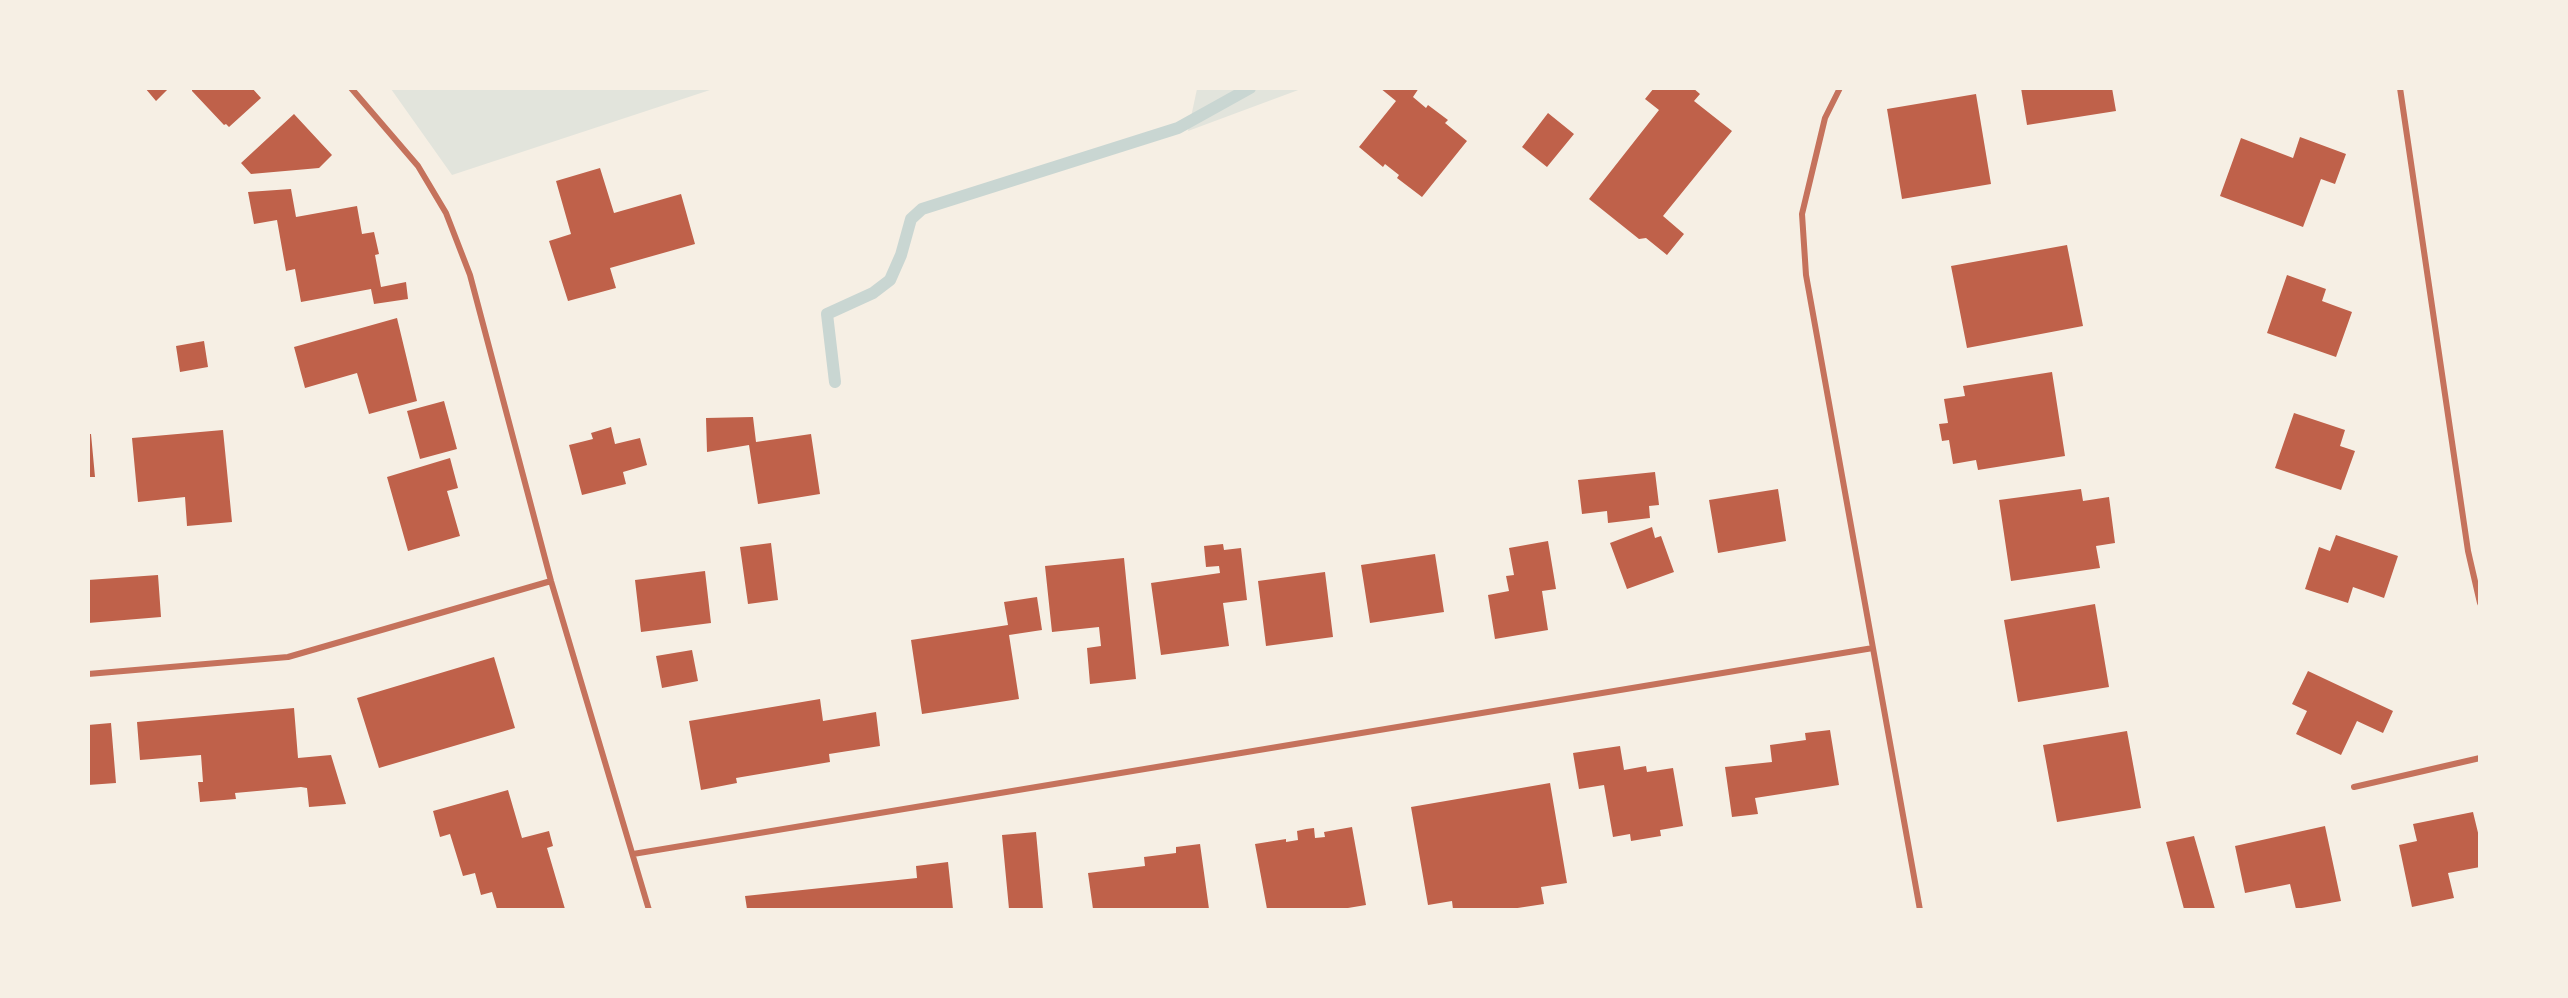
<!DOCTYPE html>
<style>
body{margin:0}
#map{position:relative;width:2568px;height:998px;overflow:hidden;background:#f6efe4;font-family:Ubuntu,sans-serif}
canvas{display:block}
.frame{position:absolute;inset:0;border:90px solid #f6efe4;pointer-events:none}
</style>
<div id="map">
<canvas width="2568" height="998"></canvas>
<div class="frame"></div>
</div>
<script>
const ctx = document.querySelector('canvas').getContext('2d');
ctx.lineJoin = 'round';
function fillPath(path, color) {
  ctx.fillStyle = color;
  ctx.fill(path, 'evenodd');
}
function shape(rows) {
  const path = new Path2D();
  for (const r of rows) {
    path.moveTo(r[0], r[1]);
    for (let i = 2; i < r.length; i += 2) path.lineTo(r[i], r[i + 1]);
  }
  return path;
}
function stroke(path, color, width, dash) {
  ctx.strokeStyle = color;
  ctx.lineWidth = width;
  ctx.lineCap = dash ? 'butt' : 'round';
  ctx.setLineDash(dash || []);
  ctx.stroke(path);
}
const green = shape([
 [391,89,713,89,452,175],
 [1197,89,1197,88,1301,89,1188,131]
]);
const stream = shape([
 [835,382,827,314,873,293,890,280,901,255,911,219,922,209,1178,128,1250,88]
]);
const building = shape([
 [145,88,169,88,156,101],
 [192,88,252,88,261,98,229,127,226,124,224,125,192,91],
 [1380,88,1419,88,1413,97,1426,108,1428,105,1448,120,1445,123,1467,141,1422,197,1397,178,1399,175,1385,164,1383,167,1359,147,1396,101],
 [1654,88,1693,88,1700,94,1694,101,1732,131,1663,216,1684,234,1667,255,1646,238,1639,239,1589,199,1659,110,1645,99],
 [2021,88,2112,88,2116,111,2027,125],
 [1976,94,1991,184,1902,199,1887,109],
 [1548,113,1574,134,1547,167,1522,147],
 [294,114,332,155,319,168,251,174,241,163],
 [2300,137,2346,154,2335,184,2321,179,2303,227,2220,196,2241,138,2293,158],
 [600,168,614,213,681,194,695,244,610,268,616,288,568,301,549,241,571,234,556,181],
 [291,189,296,217,357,206,362,234,374,232,379,254,375,255,381,287,406,282,408,299,374,304,371,289,301,302,295,269,286,271,277,220,254,224,248,192],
 [2067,245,2083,326,1967,348,1951,266],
 [2287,275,2326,289,2322,301,2352,312,2336,357,2267,333],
 [397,318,417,401,369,414,357,373,305,388,294,347],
 [204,341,208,367,180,372,176,346],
 [2052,372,2065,456,1978,470,1976,460,1953,464,1949,440,1942,441,1939,424,1948,423,1944,399,1965,396,1963,386],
 [444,401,457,449,420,459,407,411],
 [2294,413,2345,430,2340,446,2355,451,2341,490,2275,468],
 [753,417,756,442,811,434,820,494,758,504,749,445,707,452,706,418],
 [611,427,615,444,640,438,647,465,623,472,626,484,582,495,569,445,593,439,591,433],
 [223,430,232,522,187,526,185,497,138,502,132,438],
 [88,434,91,434,95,477,88,477],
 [450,458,458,488,447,491,460,536,408,551,387,477],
 [1655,472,1659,505,1649,506,1650,518,1608,523,1607,511,1582,514,1578,480],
 [1778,489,1786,541,1718,553,1709,500],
 [2081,489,2083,501,2109,497,2115,543,2096,546,2100,568,2011,581,1999,500],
 [1652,527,1655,538,1661,536,1674,572,1627,589,1610,543],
 [2336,535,2398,556,2384,598,2353,587,2348,603,2305,589,2319,547,2330,551],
 [1548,541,1556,589,1542,591,1548,630,1495,639,1488,595,1509,591,1506,576,1514,575,1509,548],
 [771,543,778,600,748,604,740,547],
 [1223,544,1224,550,1241,548,1247,600,1223,603,1229,646,1161,655,1151,583,1220,573,1219,566,1206,567,1204,546],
 [1435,554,1444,612,1370,623,1361,565],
 [1124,558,1136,679,1090,684,1087,648,1101,646,1099,627,1052,632,1045,566],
 [705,571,711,623,641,632,635,580],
 [1325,572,1333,637,1266,646,1258,581],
 [158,575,161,617,88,623,88,580],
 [1037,597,1042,630,1009,635,1019,699,922,714,911,640,1008,625,1004,602],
 [2095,604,2109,687,2018,702,2004,620],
 [692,650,698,681,662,688,656,656],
 [494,657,515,728,379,768,357,698],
 [2308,671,2393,711,2383,733,2357,721,2341,755,2296,734,2307,711,2292,704],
 [820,699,823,721,876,712,880,746,829,754,830,762,736,778,737,783,701,790,689,721],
 [294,708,298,758,331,755,346,804,309,807,307,788,301,787,235,793,236,799,200,802,198,782,203,782,201,755,140,760,137,722],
 [111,723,116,783,88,785,88,725],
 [1830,730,1839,785,1755,798,1758,814,1732,817,1725,767,1772,762,1770,745,1806,740,1805,733],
 [2127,731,2141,808,2057,822,2043,745],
 [1620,746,1624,770,1646,766,1647,772,1673,768,1683,826,1660,830,1661,836,1631,841,1630,834,1613,837,1604,785,1579,789,1573,753],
 [1550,783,1567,883,1541,887,1544,904,1511,909,1453,909,1452,901,1428,905,1411,807],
 [508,790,522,838,549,831,553,846,547,848,565,909,497,909,492,892,481,895,475,873,463,876,450,834,440,837,433,811],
 [2473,812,2480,841,2480,867,2448,873,2454,898,2412,907,2399,845,2417,841,2413,824],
 [2325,826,2341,901,2296,909,2290,884,2245,893,2235,846],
 [1352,827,1366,905,1342,909,1267,909,1255,844,1286,839,1286,842,1298,840,1297,831,1306,829,1314,828,1315,838,1325,837,1324,832],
 [1036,832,1043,909,1009,909,1002,835],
 [2194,836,2215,909,2184,909,2166,842],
 [1200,844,1209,909,1093,909,1088,873,1145,866,1144,857,1176,853,1176,847],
 [948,862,953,909,747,909,745,896,917,878,916,866]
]);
const minor = shape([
 [351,88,418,166,446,213,470,275,551,581,649,910],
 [1840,88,1825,118,1802,214,1806,275,1920,910],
 [2400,88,2468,551,2480,603],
 [88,674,288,657,551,581],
 [2354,787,2480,758],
 [633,854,1873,648]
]);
fillPath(green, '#e2e4dc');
stroke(stream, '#c9d6d2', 12);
fillPath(building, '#bf614a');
stroke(minor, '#c5725c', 6);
</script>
